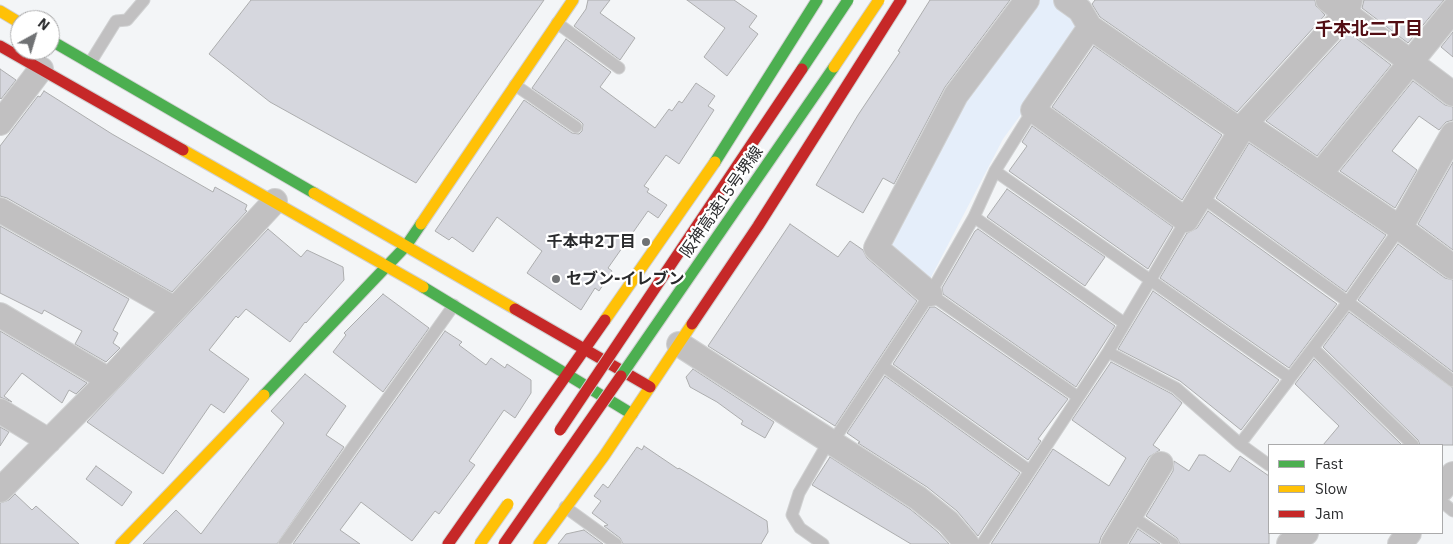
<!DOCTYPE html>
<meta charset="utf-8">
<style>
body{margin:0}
#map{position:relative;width:1453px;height:544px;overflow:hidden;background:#f3f5f7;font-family:"IBM Plex Sans",sans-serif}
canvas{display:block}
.legend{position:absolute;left:1268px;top:444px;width:175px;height:90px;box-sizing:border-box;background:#fff;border:1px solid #aaaaab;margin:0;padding:6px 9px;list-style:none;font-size:15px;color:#2a2b2d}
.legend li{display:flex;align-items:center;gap:10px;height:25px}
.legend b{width:25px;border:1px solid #aaaaab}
.north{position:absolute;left:10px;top:10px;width:50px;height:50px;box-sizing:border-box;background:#fff;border:1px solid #aaaaab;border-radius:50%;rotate:39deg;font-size:14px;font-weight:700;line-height:20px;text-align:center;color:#2a2b2d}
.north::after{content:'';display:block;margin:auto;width:18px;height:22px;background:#707274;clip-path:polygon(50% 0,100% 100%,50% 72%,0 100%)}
</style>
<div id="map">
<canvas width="1453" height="544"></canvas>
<ul class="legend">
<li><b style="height:6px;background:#4caf50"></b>Fast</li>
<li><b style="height:6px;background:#ffc107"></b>Slow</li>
<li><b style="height:6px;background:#c62828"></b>Jam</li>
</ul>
<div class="north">N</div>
</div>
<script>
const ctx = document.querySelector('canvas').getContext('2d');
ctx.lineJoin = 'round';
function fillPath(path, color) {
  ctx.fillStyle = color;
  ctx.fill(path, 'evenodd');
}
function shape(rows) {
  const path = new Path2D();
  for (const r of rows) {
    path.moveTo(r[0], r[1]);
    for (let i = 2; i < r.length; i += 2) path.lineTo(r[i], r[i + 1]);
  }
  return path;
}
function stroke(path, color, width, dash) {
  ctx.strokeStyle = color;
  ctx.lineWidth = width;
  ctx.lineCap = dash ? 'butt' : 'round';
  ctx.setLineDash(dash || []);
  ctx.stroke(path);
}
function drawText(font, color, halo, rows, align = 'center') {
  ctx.font = font + ' "IBM Plex Sans","Noto Sans JP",sans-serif';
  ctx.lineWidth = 4.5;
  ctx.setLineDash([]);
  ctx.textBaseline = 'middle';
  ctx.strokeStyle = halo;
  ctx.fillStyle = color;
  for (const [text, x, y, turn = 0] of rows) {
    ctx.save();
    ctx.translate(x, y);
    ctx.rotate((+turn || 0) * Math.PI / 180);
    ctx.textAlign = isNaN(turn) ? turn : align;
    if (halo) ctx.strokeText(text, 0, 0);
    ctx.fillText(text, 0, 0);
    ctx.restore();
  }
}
const green = shape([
 [1035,0,1056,0,1078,22,1081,32,1003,139,928,283,886,249,962,105]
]);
const building = shape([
 [251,0,544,0,416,183,270,102,209,54,251,0],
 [588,0,610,0,600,13,635,38,620,60,574,26,586,9,588,0],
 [687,0,734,0,757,16,749,27,758,34,727,76,704,57,725,28,687,0],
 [930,0,1010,0,945,87,894,184,883,178,863,213,816,185,858,115,900,52,898,51,930,0],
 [1095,0,1315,0,1316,6,1325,15,1237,112,1100,17,1092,4,1095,0],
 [1364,0,1444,0,1408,43,1362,8,1364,0],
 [1348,32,1391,65,1317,156,1266,121,1348,32],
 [1453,32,1453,57,1441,47,1453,32],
 [566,39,611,72,600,87,655,128,669,109,672,111,679,101,682,103,696,83,715,96,708,106,714,110,679,164,666,155,644,186,649,189,647,192,667,205,658,218,648,211,608,268,612,271,599,291,595,288,581,310,527,273,542,251,497,217,473,252,452,237,449,240,435,231,524,100,572,133,579,134,582,131,583,124,580,121,532,88,566,39],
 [1094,46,1222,135,1182,200,1052,107,1094,46],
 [0,69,16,80,1,99,0,98,0,69],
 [1413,81,1445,105,1453,107,1453,120,1446,122,1439,130,1419,116,1392,151,1417,170,1395,208,1340,171,1413,81],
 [44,91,112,134,213,192,215,187,247,205,245,210,247,211,172,292,7,198,0,196,0,146,38,96,40,97,44,91],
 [1032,126,1173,227,1148,269,1009,171,1027,146,1022,142,1032,126],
 [1249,143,1386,235,1346,292,1216,198,1249,143],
 [1453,162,1453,250,1418,224,1453,162],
 [1007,189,1105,257,1085,286,987,217,1007,189],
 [1208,211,1337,304,1289,368,1160,278,1187,233,1197,228,1208,211],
 [790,224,838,257,850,241,863,250,867,258,917,301,835,426,708,346,790,224],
 [0,226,129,299,113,330,118,333,113,343,120,348,106,362,75,344,82,331,44,310,42,314,0,293,0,226],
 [268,229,301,257,307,250,343,267,344,280,306,323,305,322,290,342,246,309,238,318,236,316,209,350,249,379,224,413,211,404,163,474,87,422,268,229],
 [978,229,1115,326,1076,387,943,294,942,288,975,231,978,229],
 [1398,244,1445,278,1453,280,1453,372,1358,300,1398,244],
 [1153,291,1279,380,1241,430,1180,381,1118,349,1153,291],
 [383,294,429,328,383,392,333,352,346,335,344,333,383,294],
 [930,307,935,307,1068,399,1038,439,1041,441,1028,460,893,364,930,307],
 [1349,312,1453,388,1453,445,1420,445,1418,440,1323,347,1349,312],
 [0,331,87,383,76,394,69,390,62,403,22,373,4,396,12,402,0,397,0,331],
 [445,331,462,342,459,345,486,365,491,358,505,368,507,364,531,380,531,393,515,418,504,410,469,461,475,465,439,514,435,511,412,541,361,502,340,530,360,544,293,544,445,331],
 [1314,359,1402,445,1323,445,1339,426,1295,384,1314,359],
 [1111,362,1172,394,1182,403,1153,445,1160,450,1149,457,1101,537,1099,544,991,544,1053,449,1109,486,1126,458,1072,420,1111,362],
 [693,369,774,422,765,438,741,424,743,421,717,402,690,387,686,377,693,369],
 [305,374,346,406,326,435,344,447,277,544,143,544,176,510,201,534,284,423,271,411,305,374],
 [885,376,1020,473,978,536,957,511,927,487,858,443,860,442,847,433,885,376],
 [0,427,9,432,0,446,0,427],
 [644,446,678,469,679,468,767,521,768,532,761,544,623,544,620,538,604,526,608,525,592,513,601,501,594,496,603,484,608,488,637,447,642,450,644,446],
 [1199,455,1205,455,1230,472,1240,456,1269,476,1269,544,1180,544,1177,538,1146,516,1173,471,1174,461,1189,471,1199,455],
 [830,457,910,509,938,532,949,544,911,544,812,485,830,457],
 [96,466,132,492,122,506,86,479,96,466],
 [15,494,32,510,36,506,79,544,0,544,0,503,9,500,15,494],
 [1138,529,1160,544,1129,544,1138,529],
 [584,530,603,544,558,544,566,534,584,530]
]);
const lane = shape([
 [557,23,619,68],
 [90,63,116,21,127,20,144,0],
 [515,85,576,127],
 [1033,110,995,171,974,217,930,294,1078,397],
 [995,171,1290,378],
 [1200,196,1348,302,1453,381],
 [974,217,1124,323],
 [1313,348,1413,445],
 [1108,352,1186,220],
 [883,366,1030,471],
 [832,443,930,294],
 [1240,444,1348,302,1400,228],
 [1442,502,1453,511],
 [565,507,616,544],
 [1130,515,1173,544],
 [284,544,454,305],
 [823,544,800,528,792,515,799,493,829,441],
 [982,544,1108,352,1176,388,1240,444,1269,465]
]);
const street = shape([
 [1066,0,1080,10,1090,27,1241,131],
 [1328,0,1453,94],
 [1090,27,1033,110,1186,220,1245,124,1347,12,1350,0],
 [0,123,41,69],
 [1245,124,1400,228,1453,267],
 [1320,174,1453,10],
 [0,210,175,309],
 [1400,228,1453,134],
 [930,294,876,248,956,95,1027,0],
 [0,315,109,380],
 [679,344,918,498,948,522,967,544],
 [0,411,49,441],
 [1442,489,1453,474],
 [0,490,109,380,275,201],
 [1113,544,1161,464],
 [1289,544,1306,533],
 [1400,544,1409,533]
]);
const fast = shape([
 [50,40,314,193],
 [715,162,817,0],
 [423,287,632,414],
 [264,395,406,246,421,224]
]);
const slow = shape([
 [0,11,20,23],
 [183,150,423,287],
 [314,193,515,309],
 [421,224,573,0],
 [605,320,715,162],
 [121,544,264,395],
 [539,544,604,456,692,324]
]);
const jam = shape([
 [0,46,183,150],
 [515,309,650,387],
 [692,324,758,226,901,0],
 [448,544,605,320]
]);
const fastBridge = shape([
 [802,69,848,0],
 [621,376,834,67]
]);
const slowBridge = shape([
 [834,67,879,0],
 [480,544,508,504]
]);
const jamBridge = shape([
 [560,430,802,69],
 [504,544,621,376]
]);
const markers = [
 [646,242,5,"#707274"],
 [556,279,5,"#707274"]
];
const streetNames = [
 ["阪神高速15号堺線",722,202,-55]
];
const poiNames = [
 ["千本中2丁目",636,242],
 ["セブン-イレブン",566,279,"left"]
];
const neighbourhoodNames = [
 ["千本北二丁目",1369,30]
];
fillPath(green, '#e5eefa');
fillPath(building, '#d6d7de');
stroke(building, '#acadae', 1);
stroke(lane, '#d0d1d2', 13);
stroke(street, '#d0d1d2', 26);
stroke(fast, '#d0d1d2', 13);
stroke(slow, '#d0d1d2', 13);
stroke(jam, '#d0d1d2', 13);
stroke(lane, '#c1c0c1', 11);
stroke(street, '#c1c0c1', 24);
stroke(fast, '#4caf50', 11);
stroke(slow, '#ffc107', 11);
stroke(jam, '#c62828', 11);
stroke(fastBridge, '#d0d1d2', 13, []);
stroke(slowBridge, '#d0d1d2', 13, []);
stroke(jamBridge, '#d0d1d2', 13, []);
stroke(fastBridge, '#4caf50', 11);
stroke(slowBridge, '#ffc107', 11);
stroke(jamBridge, '#c62828', 11);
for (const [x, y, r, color] of markers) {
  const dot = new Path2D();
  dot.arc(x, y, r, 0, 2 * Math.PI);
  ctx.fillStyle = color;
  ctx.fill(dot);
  stroke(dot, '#fff', 2);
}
drawText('16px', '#2a2b2d', '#fff', streetNames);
drawText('bold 16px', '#2a2b2d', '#fff', poiNames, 'right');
drawText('bold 18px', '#520d13', '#fff', neighbourhoodNames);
</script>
